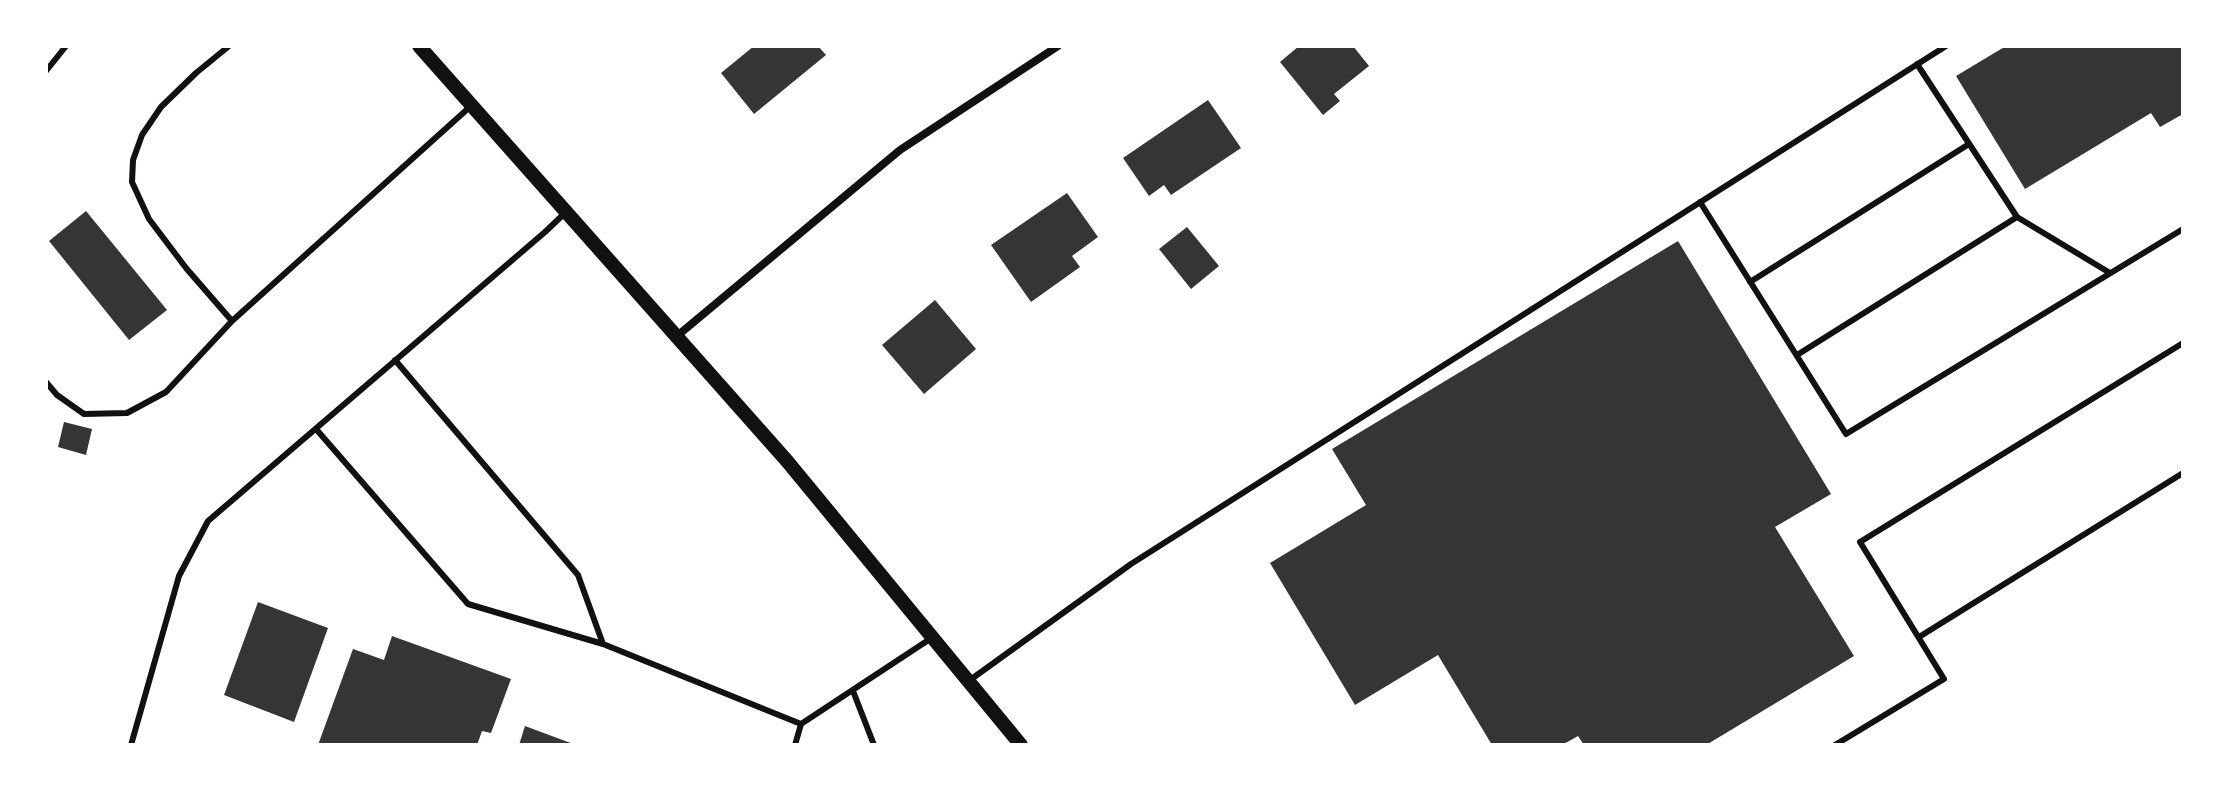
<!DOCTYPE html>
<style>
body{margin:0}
#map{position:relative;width:2229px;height:791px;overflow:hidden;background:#fff;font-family:Jost,sans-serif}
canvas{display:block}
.frame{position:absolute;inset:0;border:48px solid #fff;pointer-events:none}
</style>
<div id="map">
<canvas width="2229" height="791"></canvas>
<div class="frame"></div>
</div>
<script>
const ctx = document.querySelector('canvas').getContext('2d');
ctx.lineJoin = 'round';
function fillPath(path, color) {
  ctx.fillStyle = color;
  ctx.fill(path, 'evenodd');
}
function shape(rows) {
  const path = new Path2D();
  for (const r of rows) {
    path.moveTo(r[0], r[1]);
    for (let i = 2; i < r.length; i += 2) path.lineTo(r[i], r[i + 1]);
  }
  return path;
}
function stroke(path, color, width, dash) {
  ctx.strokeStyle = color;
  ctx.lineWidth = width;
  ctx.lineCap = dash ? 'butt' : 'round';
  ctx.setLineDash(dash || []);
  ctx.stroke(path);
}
const building = shape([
 [754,46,818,46,826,55,754,114,721,73],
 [1299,46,1353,46,1369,66,1334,94,1340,101,1323,115,1280,62],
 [2006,46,2183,46,2183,114,2160,127,2151,113,2025,189,1956,76],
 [1208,100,1241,148,1171,195,1164,185,1149,196,1123,158],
 [1067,193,1098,237,1072,256,1080,267,1031,302,991,245],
 [86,211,167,310,129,340,49,241],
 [1187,227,1219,266,1191,289,1159,249],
 [1678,241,1831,494,1775,527,1854,656,1706,745,1584,745,1578,736,1562,745,1492,745,1438,655,1355,705,1270,563,1366,505,1332,449],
 [935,300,976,349,924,394,882,345],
 [64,422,92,429,86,455,58,447],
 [258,602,328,628,294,722,224,695],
 [392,636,511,679,491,733,482,731,477,745,318,745,353,649,384,660],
 [525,726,576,745,519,745]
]);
const service = shape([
 [229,46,196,73,161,107,142,135,133,160,132,182,149,219,186,268,232,321],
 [1917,64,2017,217,2110,273],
 [46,71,66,46],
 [1700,202,1846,434,2183,229],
 [1750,282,1969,144],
 [1797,355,2017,217],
 [395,360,578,575,603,644,801,724],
 [46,382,57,395,84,414,127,413,166,392,232,321,472,105],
 [316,429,468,604,603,644],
 [1919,637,2183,473],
 [970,680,1131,564,1946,46],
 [853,691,874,745],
 [131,745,179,576,208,521,545,232,566,212],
 [795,745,801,724,933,637],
 [1835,745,1944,679,1860,542,2183,343]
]);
const minor = shape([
 [677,336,900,150,1058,46]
]);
const tertiary = shape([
 [419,46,787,461,1021,745]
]);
fillPath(building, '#353535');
stroke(service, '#111', 6);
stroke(minor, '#111', 8);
stroke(tertiary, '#111', 14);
</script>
